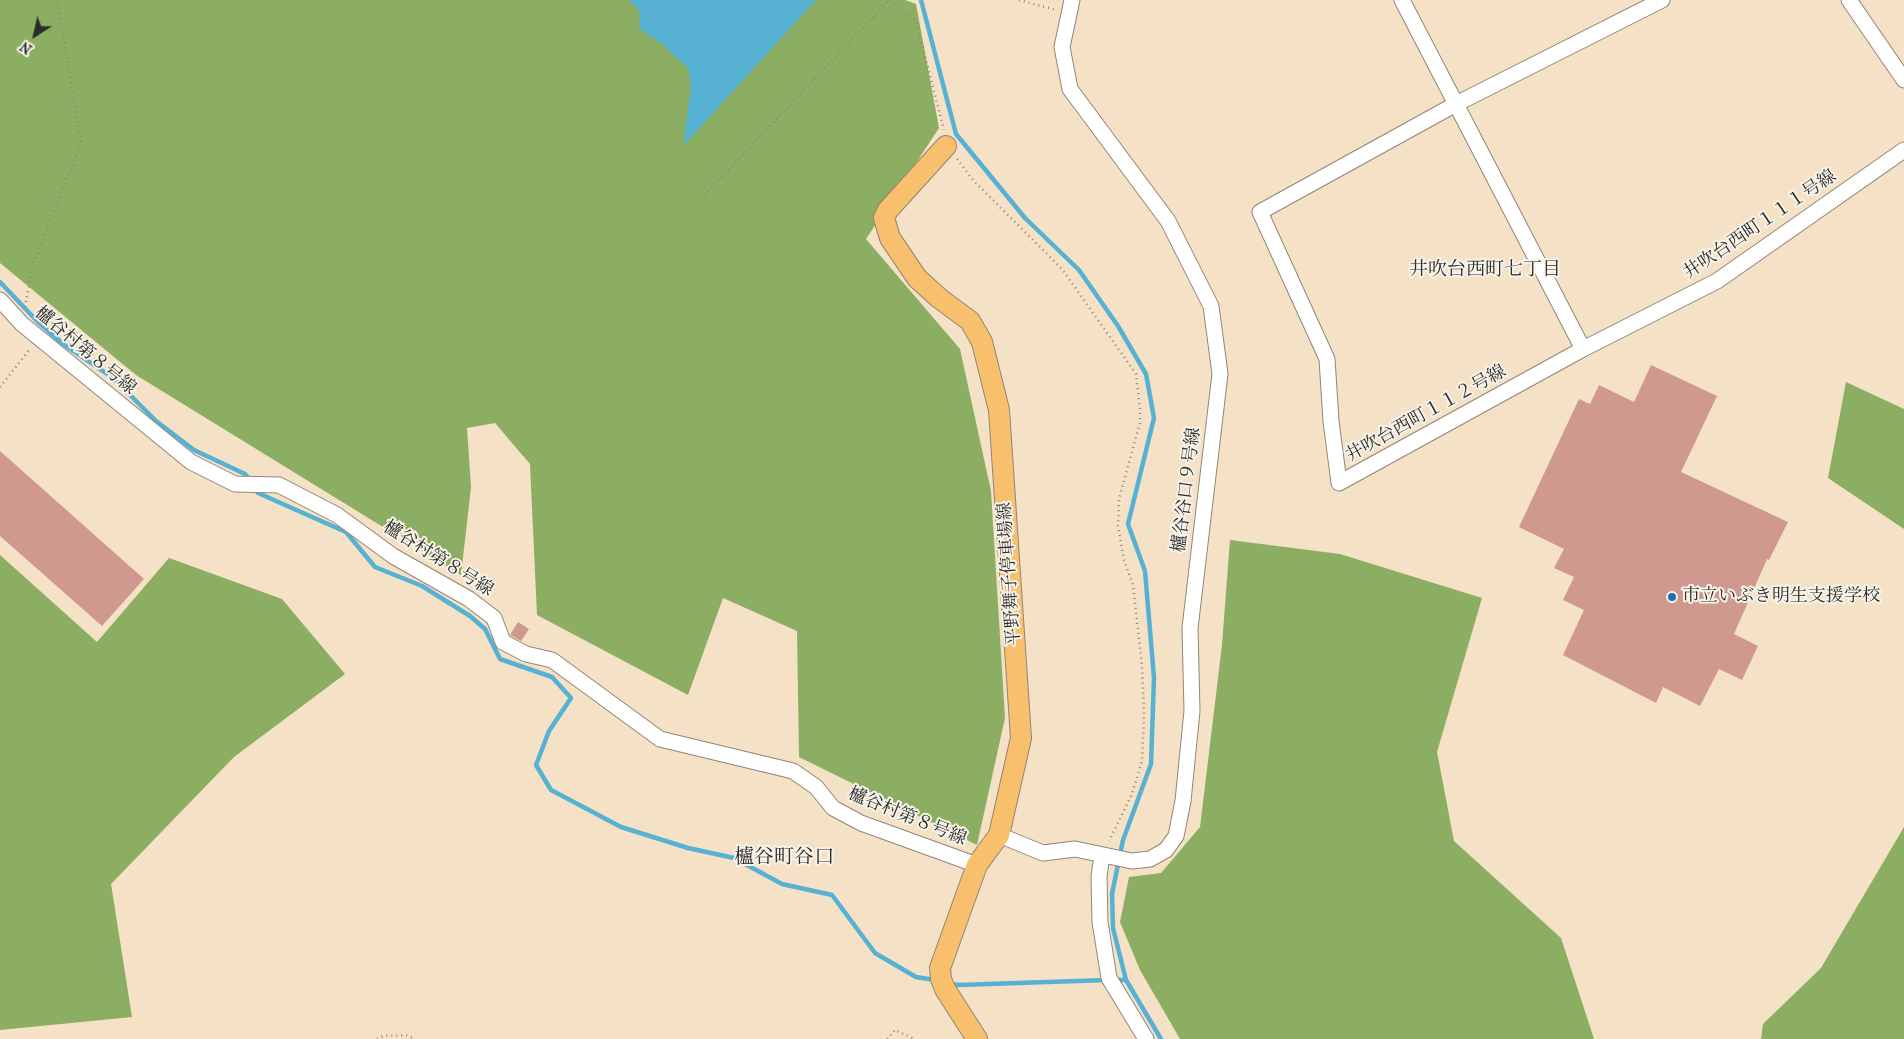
<!DOCTYPE html>
<meta charset="utf-8">
<style>
body{margin:0}
#map{position:relative;width:1904px;height:1039px;overflow:hidden;background:#f4e1c6;font-family:"IM FELL French Canon",serif}
canvas{display:block}
.north{position:absolute;left:10px;top:10px;width:50px;height:50px;-webkit-text-stroke:4px #f7f3e8;paint-order:stroke;rotate:215deg;font-size:14px;font-weight:700;line-height:20px;text-align:center;color:#2b2b2b}
.north::after{content:'';display:block;margin:auto;width:18px;height:22px;background:#2b2b2b;clip-path:polygon(50% 0,100% 100%,50% 72%,0 100%)}
</style>
<div id="map">
<canvas width="1904" height="1039"></canvas>
<div class="north">N</div>
</div>
<script>
const ctx = document.querySelector('canvas').getContext('2d');
ctx.lineJoin = 'round';
function fillPath(path, color) {
  ctx.fillStyle = color;
  ctx.fill(path, 'evenodd');
}
function shape(rows) {
  const path = new Path2D();
  for (const r of rows) {
    path.moveTo(r[0], r[1]);
    for (let i = 2; i < r.length; i += 2) path.lineTo(r[i], r[i + 1]);
  }
  return path;
}
function stroke(path, color, width, dash) {
  ctx.strokeStyle = color;
  ctx.lineWidth = width;
  ctx.lineCap = dash ? 'butt' : 'round';
  ctx.setLineDash(dash || []);
  ctx.stroke(path);
}
function drawText(font, color, halo, rows, align = 'center') {
  ctx.font = font + ' "IM FELL French Canon","Noto Serif JP",serif';
  ctx.lineWidth = 4;
  ctx.setLineDash([]);
  ctx.textBaseline = 'middle';
  ctx.strokeStyle = halo;
  ctx.fillStyle = color;
  for (const [text, x, y, turn = 0] of rows) {
    ctx.save();
    ctx.translate(x, y);
    ctx.rotate((+turn || 0) * Math.PI / 180);
    ctx.textAlign = isNaN(turn) ? turn : align;
    if (halo) ctx.strokeText(text, 0, 0);
    ctx.fillText(text, 0, 0);
    ctx.restore();
  }
}
const forest = shape([
 [0,0,905,0,916,4,939,128,866,239,960,349,991,491,1005,718,977,845,799,757,797,631,723,598,688,695,537,615,530,464,495,423,467,428,471,487,461,575,136,375,0,263],
 [1846,382,1904,409,1904,529,1828,478],
 [1230,540,1340,554,1482,598,1437,752,1454,841,1561,938,1594,1039,1180,1039,1140,970,1120,922,1129,877,1161,873,1200,827,1222,645],
 [0,555,97,642,169,558,282,599,345,674,234,757,111,884,132,1017,0,1030],
 [1904,827,1904,1039,1761,1039,1763,1024,1821,968]
]);
const water = shape([
 [629,0,816,0,683,146,691,86,688,68,662,44,640,29,639,10]
]);
const stream = shape([
 [921,0,956,134,1025,218,1079,270,1118,326,1146,374,1154,418,1128,524,1145,571,1154,678,1151,764,1123,840,1112,894,1113,928,1126,980,1161,1039],
 [0,282,37,321,63,344,113,378,156,421,194,450,245,474,250,480],
 [255,488,258,493,346,532,375,567,422,586,470,616,485,629,500,659,552,677,571,698,549,731,536,765,551,790,621,827,688,848,734,858,782,884,832,895,875,953,916,977,935,980],
 [1115,980,1126,980],
 [950,984,959,985,1107,980]
]);
const building = shape([
 [1651,365,1717,396,1681,472,1788,522,1769,560,1767,559,1734,634,1758,646,1742,680,1719,669,1700,706,1663,687,1656,703,1563,655,1584,610,1563,600,1574,577,1554,568,1564,549,1519,527,1579,399,1590,404,1599,385,1634,402],
 [0,451,144,579,102,626,0,536],
 [518,622,529,629,521,641,510,635]
]);
const path = shape([
 [1019,0,1056,10],
 [957,159,973,180,1062,269,1136,374,1140,409,1140,423,1119,499,1118,526,1124,560,1133,585,1142,666,1144,714,1142,761,1132,794,1109,841],
 [701,199,889,0,916,21,944,130],
 [25,307,33,264,81,143,57,0],
 [0,387,30,349],
 [377,1039,383,1036,406,1035,415,1039],
 [887,1039,895,1030,915,1039]
]);
const minor = shape([
 [1402,0,1583,349],
 [1662,0,1456,104,1260,212,1327,359,1331,421,1339,483,1583,349,1717,281,1904,150],
 [1849,0,1904,80],
 [0,300,22,324,191,462,235,484,279,485,337,515,393,556,469,599,494,618,503,642,526,654,552,660,660,739,793,771,816,787,833,808,861,823,977,865],
 [999,835,1043,853,1075,849,1132,861,1150,859,1166,850,1176,836,1183,801,1192,711,1190,628,1220,374,1211,306,1168,221,1070,89,1062,47,1072,0],
 [1102,856,1099,876,1100,922,1109,978,1146,1039]
]);
const major = shape([
 [946,146,888,210,884,218,890,238,917,278,939,298,970,321,982,342,999,410,1021,738,999,835,977,865,940,968,941,979,945,989,977,1039]
]);
const markers = [
 [1672,597,5,"#1f6fb2"]
];
const streetNames = [
 ["井吹台西町１１１号線",1760,225,-34],
 ["櫨谷村第８号線",85,351,40],
 ["井吹台西町１１２号線",1426,414,-29],
 ["櫨谷谷口９号線",1187,490,-83],
 ["櫨谷村第８号線",438,559,32],
 ["平野舞子停車場線",1010,574,-94],
 ["櫨谷村第８号線",907,817,22]
];
const poiNames = [
 ["市立いぶき明生支援学校",1682,597]
];
const neighbourhoodNames = [
 ["井吹台西町七丁目",1485,270]
];
const quarterNames = [
 ["櫨谷町谷口",784,858]
];
fillPath(forest, '#8cae62');
fillPath(water, '#56b1d3');
stroke(stream, '#56b1d3', 4.5);
fillPath(building, '#d0998f');
stroke(minor, '#908678', 17);
stroke(major, '#908678', 22);
stroke(path, '#908678', 2.5, [1, 4]);
stroke(minor, '#fff', 15);
stroke(major, '#f8bf6c', 20);
for (const [x, y, r, color] of markers) {
  const dot = new Path2D();
  dot.arc(x, y, r, 0, 2 * Math.PI);
  ctx.fillStyle = color;
  ctx.fill(dot);
  stroke(dot, '#f7f3e8', 2);
}
drawText('18px', '#2b2b2b', '#f7f3e8', streetNames);
drawText('18px', '#2b2b2b', '#f7f3e8', poiNames, 'left');
drawText('19px', '#2b2b2b', '#f7f3e8', neighbourhoodNames);
drawText('20px', '#2b2b2b', '#f7f3e8', quarterNames);
</script>
